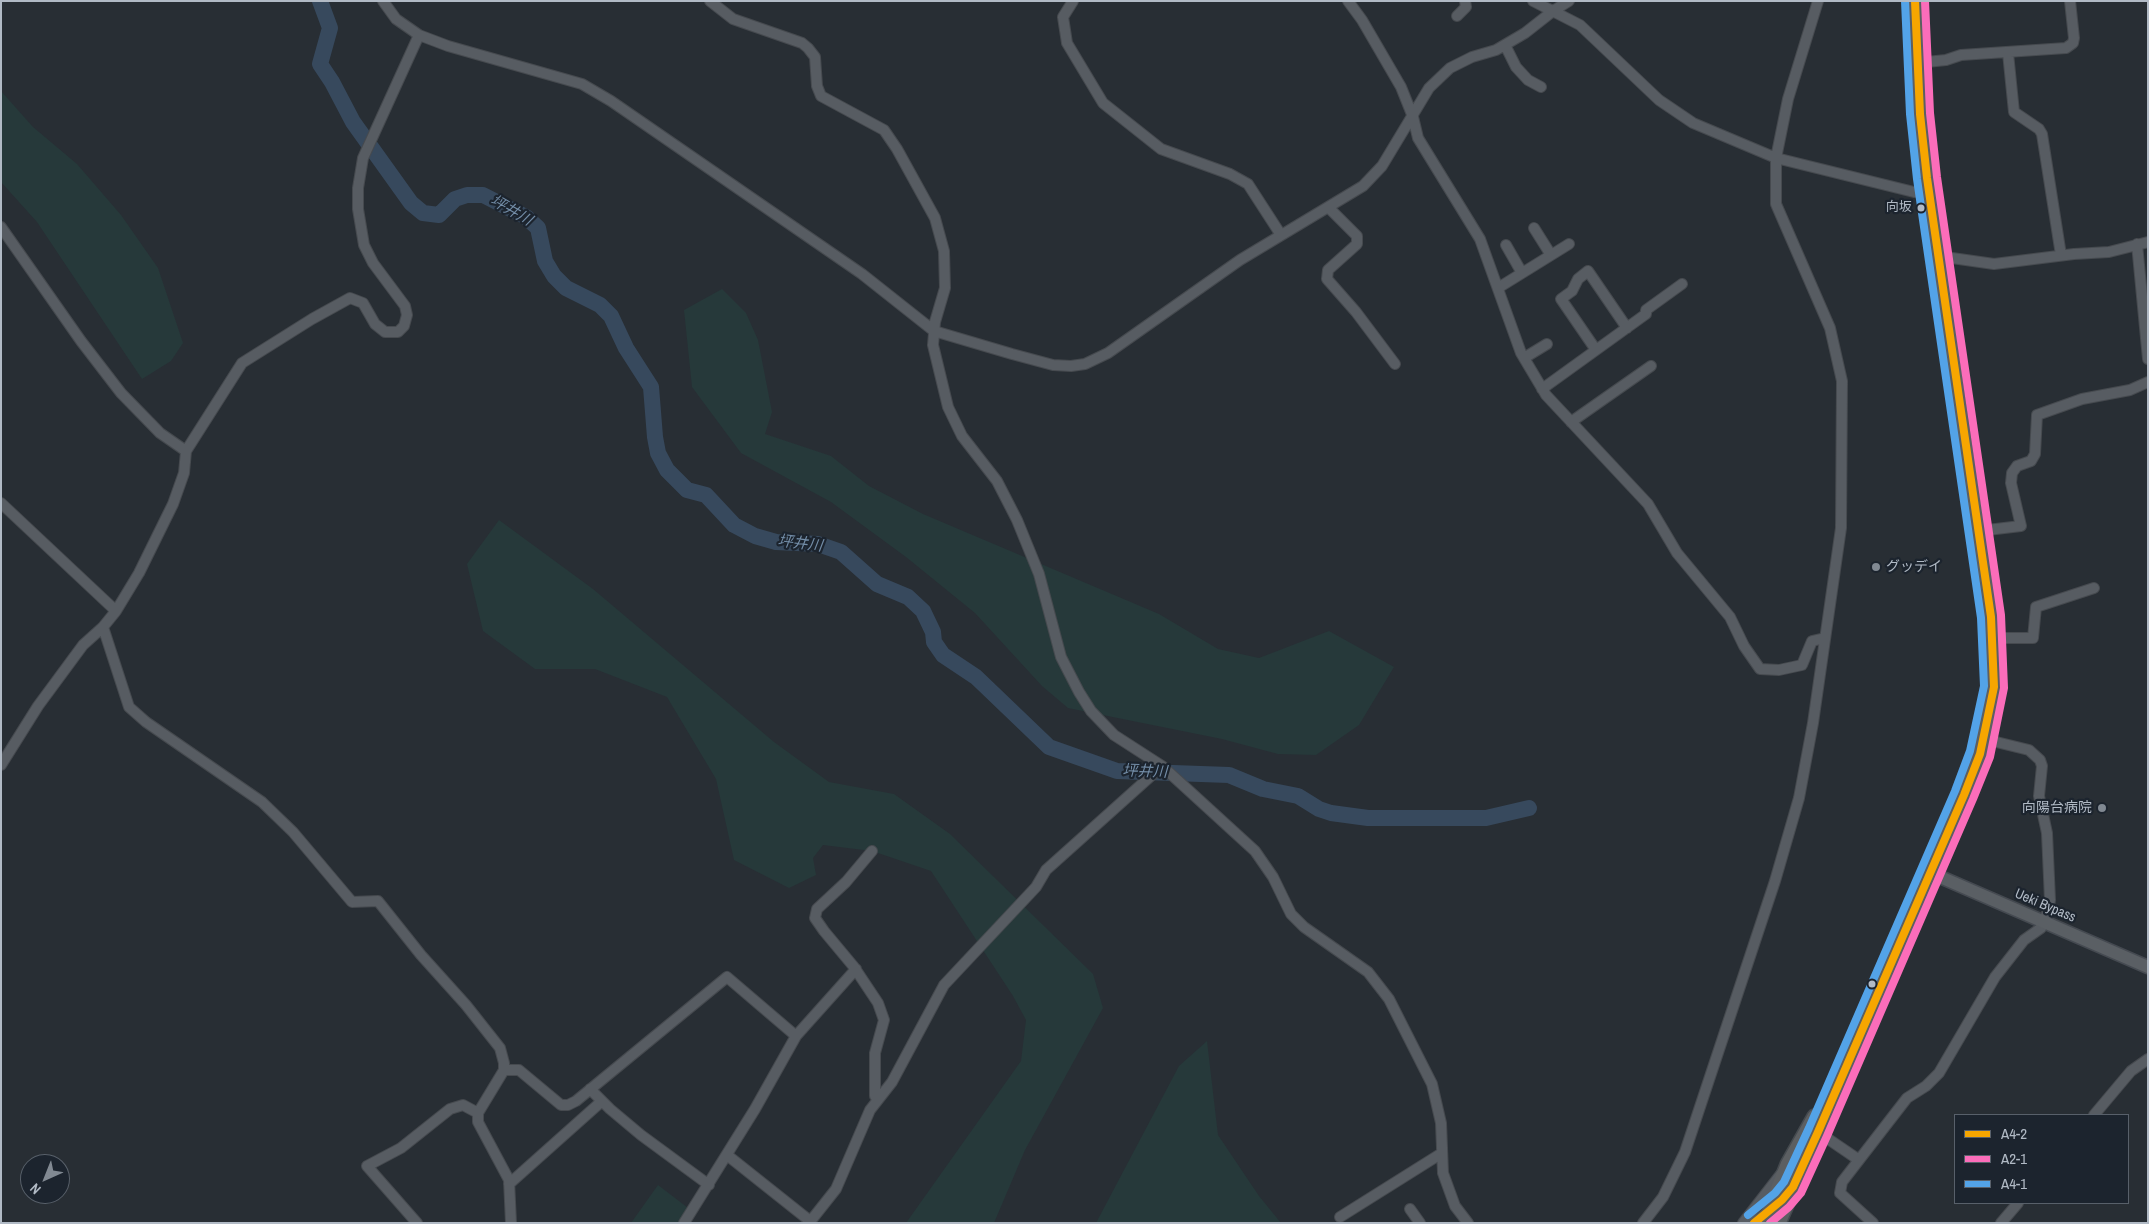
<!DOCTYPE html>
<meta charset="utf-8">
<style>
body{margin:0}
#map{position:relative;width:2149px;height:1224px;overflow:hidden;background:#282e34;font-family:"Archivo Narrow",sans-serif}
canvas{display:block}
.frame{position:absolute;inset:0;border:2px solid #b1bac5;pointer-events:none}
.legend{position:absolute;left:1954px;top:1114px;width:175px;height:90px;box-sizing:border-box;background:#1c242e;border:1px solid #58606a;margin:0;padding:6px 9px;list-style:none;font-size:15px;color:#b1bac5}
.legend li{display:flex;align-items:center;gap:10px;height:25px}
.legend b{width:25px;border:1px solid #58606a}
.north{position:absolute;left:20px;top:1154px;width:50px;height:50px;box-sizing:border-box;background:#1c242e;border:1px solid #58606a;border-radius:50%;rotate:224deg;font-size:14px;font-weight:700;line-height:20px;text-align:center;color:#b1bac5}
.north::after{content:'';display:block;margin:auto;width:18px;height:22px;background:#818992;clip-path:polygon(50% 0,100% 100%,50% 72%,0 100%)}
</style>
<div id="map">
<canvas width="2149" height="1224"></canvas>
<div class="frame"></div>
<ul class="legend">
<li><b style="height:6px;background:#f7a600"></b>A4-2</li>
<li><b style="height:6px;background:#fb6dba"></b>A2-1</li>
<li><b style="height:6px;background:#53a3e8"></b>A4-1</li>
</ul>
<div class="north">N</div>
</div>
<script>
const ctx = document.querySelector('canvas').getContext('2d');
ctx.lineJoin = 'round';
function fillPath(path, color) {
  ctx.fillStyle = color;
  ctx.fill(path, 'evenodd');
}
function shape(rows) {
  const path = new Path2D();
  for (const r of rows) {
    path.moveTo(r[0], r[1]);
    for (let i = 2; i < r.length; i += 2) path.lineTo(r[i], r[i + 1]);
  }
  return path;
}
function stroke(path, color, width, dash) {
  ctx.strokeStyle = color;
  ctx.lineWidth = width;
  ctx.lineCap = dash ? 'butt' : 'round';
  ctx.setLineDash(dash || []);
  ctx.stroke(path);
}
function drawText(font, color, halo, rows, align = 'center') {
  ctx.font = font + ' "Archivo Narrow","Noto Sans JP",sans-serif';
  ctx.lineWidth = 4.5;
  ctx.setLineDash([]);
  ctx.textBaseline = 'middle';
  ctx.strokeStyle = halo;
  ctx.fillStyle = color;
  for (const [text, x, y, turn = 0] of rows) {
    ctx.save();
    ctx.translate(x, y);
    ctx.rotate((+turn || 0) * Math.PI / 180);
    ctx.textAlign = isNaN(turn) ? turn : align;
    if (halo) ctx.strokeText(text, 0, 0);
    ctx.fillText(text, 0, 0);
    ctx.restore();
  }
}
const green = shape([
 [1,91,33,127,77,164,121,215,158,268,183,343,171,361,142,379,37,222,1,182],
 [722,289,746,313,758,340,772,412,765,434,831,456,869,486,923,514,1159,614,1218,649,1259,658,1329,631,1394,667,1359,725,1316,755,1278,754,1222,739,1068,708,1042,686,975,613,906,557,831,502,741,453,692,387,684,310],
 [499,520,593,589,774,742,829,782,894,794,950,834,1093,974,1103,1008,1025,1150,994,1223,906,1223,1021,1061,1026,1020,1013,996,931,871,872,851,823,845,813,858,816,875,789,888,734,860,716,779,667,697,595,669,535,669,483,631,467,564],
 [1207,1041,1218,1135,1259,1196,1281,1223,1096,1223,1179,1066],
 [658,1185,692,1211,684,1223,631,1223]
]);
const river = shape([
 [320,1,330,28,320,64,332,82,353,122,411,203,423,213,439,215,455,199,467,195,483,195,526,217,538,228,545,261,554,276,566,288,600,305,611,316,626,348,651,387,655,437,658,453,667,470,687,490,706,495,734,525,755,536,776,542,818,544,841,552,877,584,908,597,923,611,933,632,934,642,943,655,976,677,1049,747,1117,771,1229,775,1263,789,1298,796,1319,809,1331,813,1368,818,1486,818,1529,808]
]);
const minor = shape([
 [383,1,396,19,419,35,448,46,582,84,611,101,862,274,934,331,1012,354,1053,365,1071,366,1085,364,1108,353,1240,260,1363,186,1382,166,1429,88,1450,68,1472,57,1496,50,1525,33,1553,11,1569,1],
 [710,1,733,19,802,43,808,48,815,57,817,86,821,96,884,130,897,149,935,218,944,251,945,288,935,322,933,345,948,407,962,436,997,481,1017,520,1039,574,1061,657,1079,692,1091,711,1114,735,1162,766,1255,851,1273,877,1291,914,1304,927,1368,972,1389,999,1432,1084,1441,1123,1443,1173,1455,1206,1468,1223],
 [1073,1,1063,17,1067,43,1103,103,1161,149,1230,174,1248,184,1281,235],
 [1348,1,1362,20,1401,87,1413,117,1418,138,1480,239,1521,353,1546,395,1648,504,1677,553,1730,617,1744,646,1760,669,1779,670,1802,665,1812,641,1825,638],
 [1533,1,1580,25,1659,100,1693,123,1776,158,1914,192,1929,192],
 [1457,16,1466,7,1465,1],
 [1505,45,1516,67,1528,80,1541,87],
 [2008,53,2014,112,2039,129,2042,134,2061,255],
 [1917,63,1946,60,1961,55,2066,48,2073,43,2074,38,2070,1],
 [1329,208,1357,236,1357,244,1328,270,1327,279,1356,312,1395,364],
 [1,227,81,341,121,393,160,433,186,451],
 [1534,228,1551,255],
 [2137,244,2148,359],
 [1506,245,1522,273],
 [1938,256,1994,264,2074,254,2109,252,2148,242],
 [1498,288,1569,244],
 [1596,350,1561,299,1572,291,1578,279,1588,271,1627,328],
 [1524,358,1547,344],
 [1542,389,1646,314,1646,310,1682,284],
 [1571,422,1651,366],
 [1,503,116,611],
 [1979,531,2021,526,2011,483,2012,473,2017,466,2031,461,2035,454,2037,415,2082,399,2130,390,2148,382],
 [103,627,129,707,146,722,262,802,293,832,352,902,378,901,421,955,466,1005,500,1048,504,1063,504,1070,478,1113,478,1122,509,1180,511,1223],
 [1993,638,2033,638,2036,607,2094,588],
 [1,765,38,706,83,645,103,627,116,611,139,573,173,504,184,473,186,451,242,363,312,319,350,298,363,303,375,324,385,332,398,332,404,326,407,315,405,306,373,263,364,245,358,209,358,188,363,158,419,35],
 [872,851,846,882,817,909,815,918,824,931,854,967,878,1003,884,1020,875,1053,875,1096,878,1100],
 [504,1070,519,1070,561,1105,568,1105,576,1101,727,977,796,1036],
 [590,1089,610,1109,641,1135,709,1185],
 [2094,1115,2131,1071,2148,1059],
 [1818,1132,1859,1160,1842,1182,1840,1193,1873,1223],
 [727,1155,810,1221],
 [1859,1160,1907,1098,1926,1086,1939,1073,1995,977,2024,940,2041,928,2048,911,2050,900,2047,833,2039,796,2042,766,2040,760,2029,750,1984,739],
 [509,1184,602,1101],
 [1410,1209,1420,1223],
 [1340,1217,1442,1153],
 [417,1223,367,1166,401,1148,450,1109,463,1105,478,1113],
 [684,1223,755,1109,796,1036,856,969],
 [809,1223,836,1189,870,1110,892,1082,944,985,1036,887,1046,870,1162,766],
 [1643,1223,1663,1197,1685,1152,1775,881,1799,798,1813,723,1841,528,1842,381,1830,328,1776,204,1776,158,1788,99,1818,1],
 [1743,1223,1781,1174],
 [1754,1223,1767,1212],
 [2001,1223,2018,1203]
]);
const major = shape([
 [1931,873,2148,967]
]);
const highway = shape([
 [1765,1223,1788,1165,1815,1117],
 [1778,1223,1964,795,1980,754,1994,687,1991,617,1963,435,1927,178,1920,114,1915,1]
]);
const bus1 = shape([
 [1754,1223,1782,1200,1793,1187,1818,1132,1964,795,1980,754,1994,687,1991,617,1927,178,1920,114,1915,1]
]);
const bus2 = shape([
 [1770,1223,1789,1207,1801,1193,1827,1136,1973,799,1990,757,2004,688,2001,615,1937,177,1930,113,1925,1]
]);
const bus3 = shape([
 [1748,1215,1775,1193,1784,1182,1809,1128,1955,791,1970,751,1984,686,1981,618,1917,179,1910,114,1905,1]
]);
const markers = [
 [1921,208,4.5,"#b1bac5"],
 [1876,567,5,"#818992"],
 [2102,808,5,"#818992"],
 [1872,984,4.5,"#b1bac5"]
];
const busNames = [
 ["向坂",1912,208]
];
const poiNames = [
 ["グッデイ",1886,567],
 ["向陽台病院",2092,808,"right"]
];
const streetNames = [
 ["Ueki Bypass",2045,906,23]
];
const waterNames = [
 ["坪井川",511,211,30],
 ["坪井川",800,544,7],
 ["坪井川",1145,772,2]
];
fillPath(green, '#26393a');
stroke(river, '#37495d', 16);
stroke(minor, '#464a4f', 12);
stroke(major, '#454a51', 15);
stroke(highway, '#454a4f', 18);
stroke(minor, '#575c62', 10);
stroke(major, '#5a5f64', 12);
stroke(highway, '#5c5f62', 15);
stroke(bus1, '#f7a600', 8);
stroke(bus2, '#fb6dba', 8);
stroke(bus3, '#53a3e8', 8);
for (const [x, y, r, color] of markers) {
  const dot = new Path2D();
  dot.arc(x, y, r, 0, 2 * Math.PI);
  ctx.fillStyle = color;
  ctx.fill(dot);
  stroke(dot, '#1c242e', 2);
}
drawText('13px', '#b1bac5', '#1c242e', busNames, 'right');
drawText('14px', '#b1bac5', '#1c242e', poiNames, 'left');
drawText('14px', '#b1bac5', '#1c242e', streetNames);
drawText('italic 15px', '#738da7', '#1c242e', waterNames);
</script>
